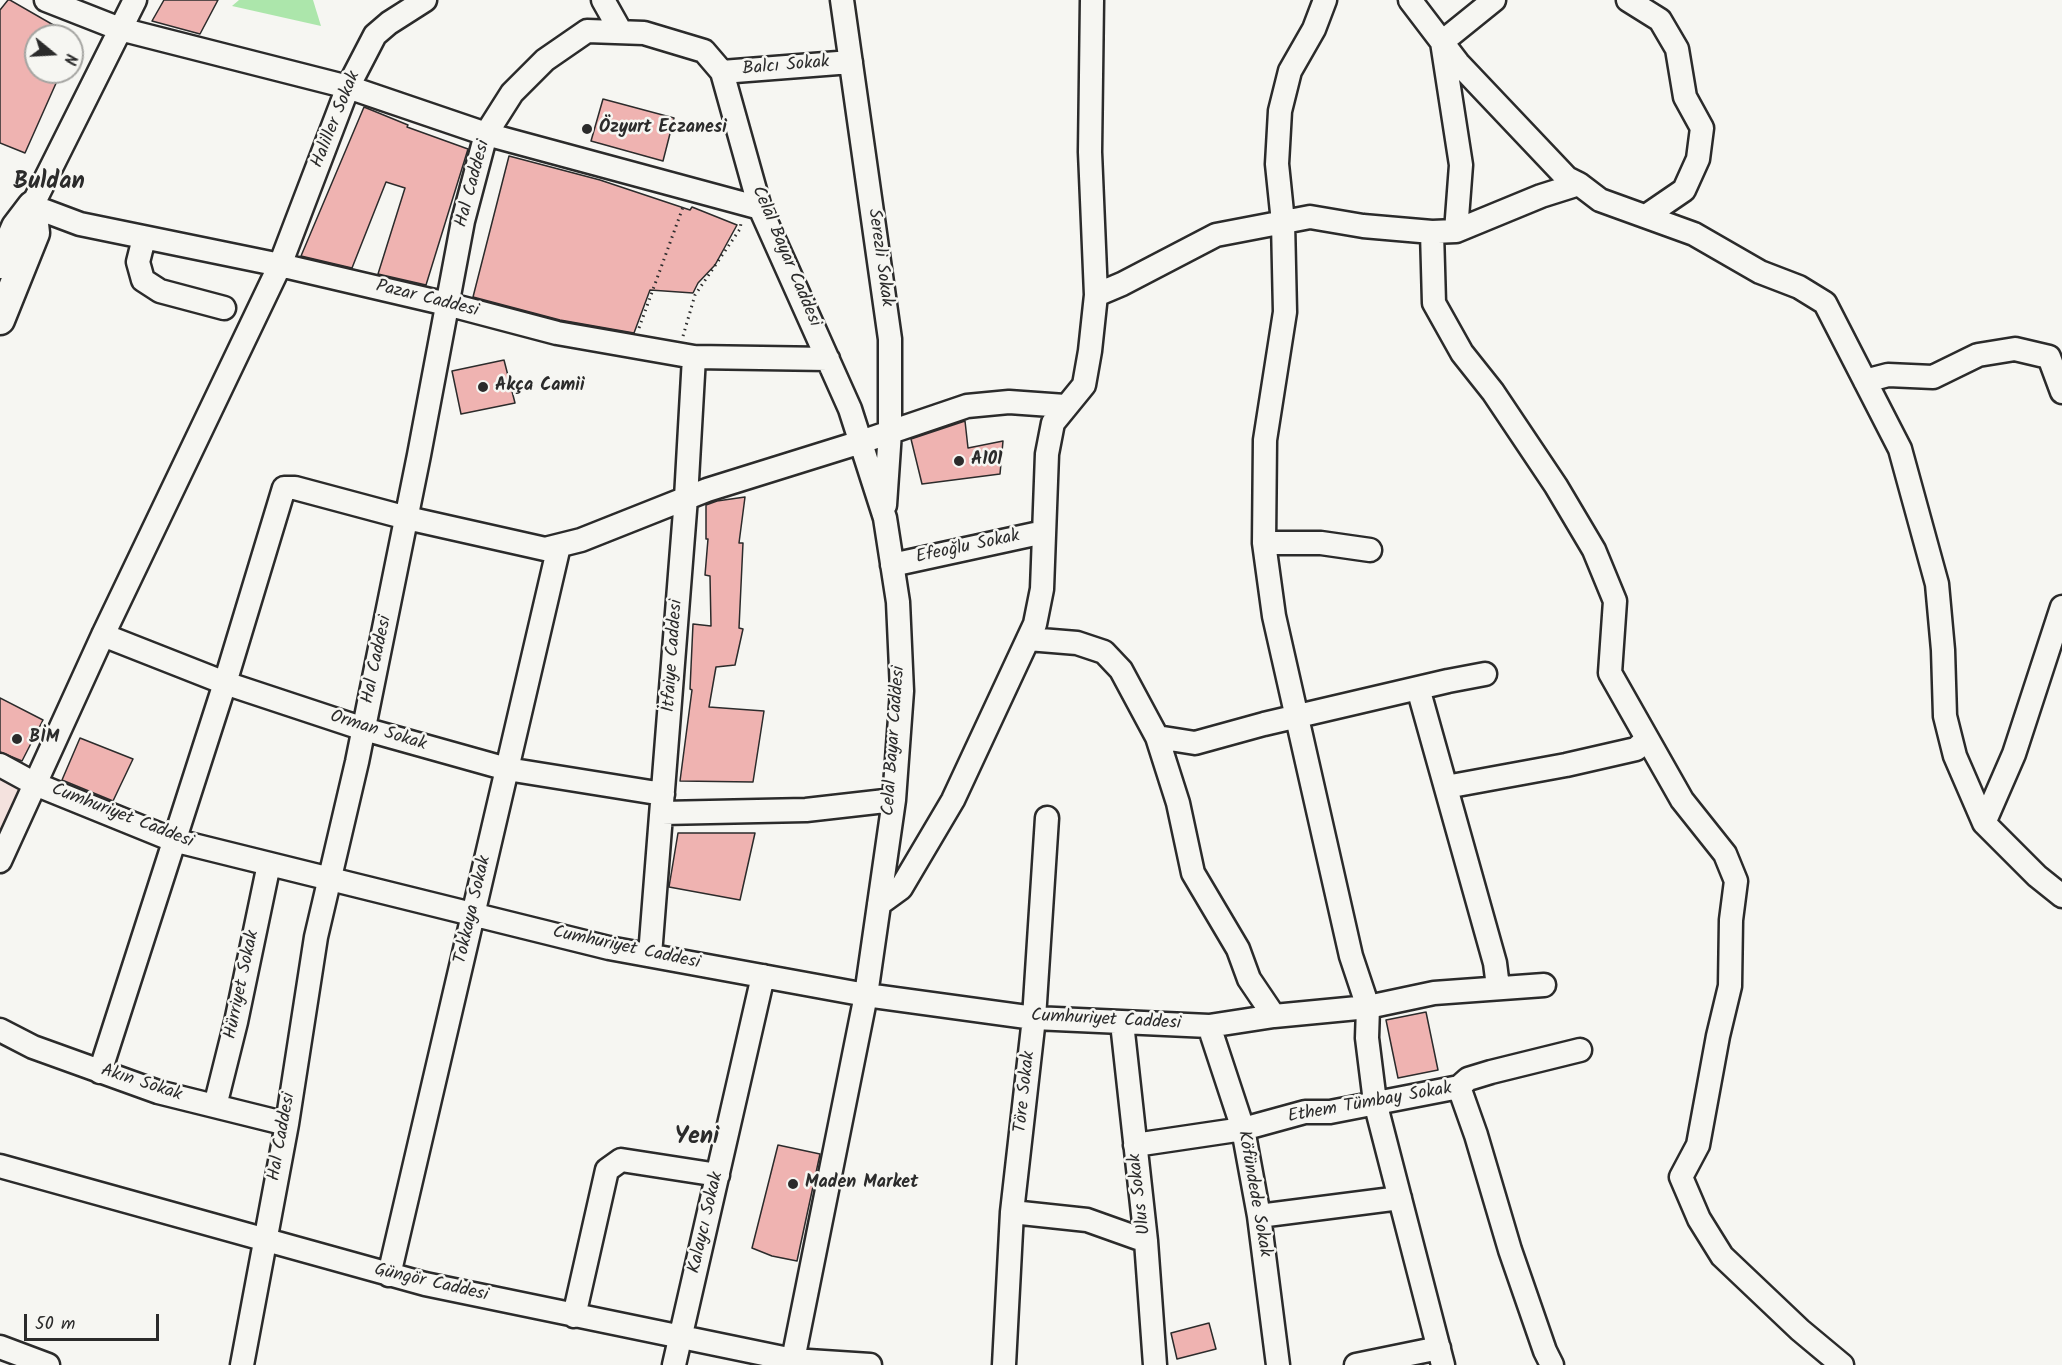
<!DOCTYPE html>
<meta charset="utf-8">
<style>
body{margin:0}
#map{position:relative;width:2062px;height:1365px;overflow:hidden;background:#f6f6f2;font-family:Kalam,sans-serif}
canvas{display:block}
.north{position:absolute;left:24px;top:24px;width:60px;height:60px;box-sizing:border-box;background:#f6f6f2;border:2px solid #a5a5a2;border-radius:50%;rotate:108deg;font-size:16px;font-weight:700;line-height:24px;text-align:center;color:#2b2b2b}
.north::after{content:'';display:block;margin:auto;width:21px;height:27px;background:#2b2b2b;clip-path:polygon(50% 0,100% 100%,50% 72%,0 100%)}
.scale{position:absolute;left:24px;top:1314px;width:135px;height:27px;box-sizing:border-box;border:3px solid #2b2b2b;border-top:0;padding-left:8px;font-size:18px;line-height:21px;white-space:nowrap;color:#2b2b2b;-webkit-text-stroke:4px #f6f6f2;paint-order:stroke}
</style>
<div id="map">
<canvas width="2062" height="1365"></canvas>
<div class="north">N</div>
<div class="scale">50 m</div>
</div>
<script>
const ctx = document.querySelector('canvas').getContext('2d');
ctx.lineJoin = 'round';
function fillPath(path, color) {
  ctx.fillStyle = color;
  ctx.fill(path, 'evenodd');
}
function shape(rows) {
  const path = new Path2D();
  for (const r of rows) {
    path.moveTo(r[0], r[1]);
    for (let i = 2; i < r.length; i += 2) path.lineTo(r[i], r[i + 1]);
  }
  return path;
}
function stroke(path, color, width, dash) {
  ctx.strokeStyle = color;
  ctx.lineWidth = width;
  ctx.lineCap = dash ? 'butt' : 'round';
  ctx.setLineDash(dash || []);
  ctx.stroke(path);
}
function drawText(font, color, halo, rows, align = 'center') {
  ctx.font = font + ' Kalam,sans-serif';
  ctx.lineWidth = 5;
  ctx.setLineDash([]);
  ctx.textBaseline = 'middle';
  ctx.strokeStyle = halo;
  ctx.fillStyle = color;
  for (const [text, x, y, turn = 0] of rows) {
    ctx.save();
    ctx.translate(x, y);
    ctx.rotate((+turn || 0) * Math.PI / 180);
    ctx.textAlign = isNaN(turn) ? turn : align;
    if (halo) ctx.strokeText(text, 0, 0);
    ctx.fillText(text, 0, 0);
    ctx.restore();
  }
}
const built = shape([
 [0,771,24,787,0,840]
]);
const green = shape([
 [239,0,313,0,321,26,232,6]
]);
const building = shape([
 [8,0,10,0,76,38,72,48,72,36,36,36,36,72,61,72,25,153,0,143,0,10,8,0],
 [164,0,218,0,200,34,152,21,164,0],
 [603,99,674,118,663,161,591,141,603,99],
 [364,107,408,125,407,127,468,149,426,285,378,274,405,188,386,182,352,268,301,256,364,107],
 [509,156,600,180,690,210,692,207,737,225,715,265,698,283,693,293,650,290,634,333,560,320,473,297,509,156],
 [504,360,515,403,461,414,452,371,504,360],
 [965,421,968,448,1003,441,1000,474,922,484,911,439,965,421],
 [745,497,739,543,743,543,739,628,743,629,735,665,716,667,709,707,764,711,753,782,680,781,692,690,690,689,693,624,711,626,710,576,705,575,708,539,706,539,706,505,717,501,745,497],
 [0,698,43,720,22,761,0,752,0,698],
 [80,738,133,759,113,801,62,780,80,738],
 [678,833,755,833,740,900,669,887,678,833],
 [1426,1012,1438,1070,1398,1078,1386,1020,1426,1012],
 [778,1145,820,1154,797,1261,772,1256,752,1248,778,1145],
 [1209,1323,1216,1349,1177,1359,1171,1333,1209,1323]
]);
const path = shape([
 [639,328,683,207],
 [683,336,695,295,740,229,741,223]
]);
const minor = shape([
 [46,0,120,29,348,87,486,134,760,208],
 [135,0,32,206,80,224,280,265,447,304,557,333,694,357,828,359],
 [603,0,621,32],
 [842,0,890,339,890,432,885,505],
 [1325,0,1314,29,1290,71,1280,111,1277,164,1283,222,1285,312,1265,440,1264,543,1274,616,1351,956,1368,1007,1367,1038,1375,1102,1443,1365],
 [1410,0,1458,63,1567,178,1579,184],
 [1628,0,1660,20,1677,49,1685,97,1702,128,1698,159,1684,190,1646,216],
 [722,72,851,62],
 [1456,231,1461,165,1442,42,1494,0],
 [1432,232,1434,303,1462,353,1493,392,1556,486,1594,550,1615,601,1610,673,1682,800,1725,854,1736,881,1731,920,1730,986,1718,1036,1698,1145,1681,1177,1699,1219,1722,1256,1800,1330,1842,1365],
 [144,238,138,262,143,280,160,291,224,308],
 [1096,295,1122,284,1216,235,1310,217,1363,226,1432,232,1456,231,1541,196,1579,184,1600,200,1694,234,1760,272,1799,287,1825,303,1900,449,1937,584,1943,650,1945,716,1955,756,1984,823,2037,876,2062,896],
 [1865,381,1888,375,1933,377,1978,355,2015,349,2049,357,2062,392],
 [1264,543,1321,543,1370,550],
 [892,565,1044,532],
 [103,635,225,683,364,729,507,769,663,794],
 [1028,639,1077,643,1104,652,1121,670,1157,737,1178,803,1193,873,1238,949,1249,979,1274,1016],
 [1418,688,1495,963,1498,987],
 [1157,737,1195,743,1264,724,1448,681,1485,674],
 [0,765,35,784,173,840,609,948,866,995,1034,1018,1209,1026,1274,1016,1368,1007,1434,993,1544,985],
 [1446,787,1566,765,1636,749,1647,739],
 [662,813,806,810,894,800],
 [1984,823,2014,754,2062,607],
 [0,861,103,635,280,265,348,87,375,35,389,23,425,0],
 [879,904,901,888,953,800,1035,624,1042,589,1047,454,1053,423,1084,385,1090,351,1096,295,1090,152,1092,0],
 [650,955,686,498,694,357],
 [1122,1023,1146,1241,1155,1365],
 [1209,1026,1243,1129,1259,1216,1278,1365],
 [0,1030,33,1047,158,1092,287,1124],
 [100,1072,225,683,284,488,295,488,407,518,545,549,581,540,707,490,861,442,967,406,1009,402,1065,406],
 [1459,1087,1468,1079,1491,1072,1580,1050],
 [215,1106,236,1022,269,864],
 [1135,1145,1243,1129,1305,1112,1330,1112,1459,1087,1476,1135,1510,1250,1545,1351,1552,1365],
 [0,1166,425,1284,793,1360,870,1365],
 [1012,1212,1087,1220,1146,1241],
 [1259,1216,1400,1198],
 [389,1275,559,546],
 [574,1316,607,1170,621,1160,718,1175],
 [0,1347,48,1365],
 [242,1365,287,1124,316,937,357,762,419,455,463,221,486,134,512,93,545,60,587,31,644,33,704,51,722,72,760,208,850,409,885,518,898,602,902,691,894,800,866,995,792,1365],
 [674,1365,763,976],
 [1004,1365,1012,1212,1034,1018,1047,818],
 [1356,1365,1439,1348]
]);
const major = shape([
 [0,264,16,227,32,206],
 [0,320,35,233,32,206]
]);
const markers = [
 [587,129,6,"#2b2b2b"],
 [483,387,6,"#2b2b2b"],
 [959,461,6,"#2b2b2b"],
 [17,739,6,"#2b2b2b"],
 [793,1184,6,"#2b2b2b"]
];
const streetNames = [
 ["Balcı Sokak",786,67,-5],
 ["Haliller Sokak",337,120,-68],
 ["Hal Caddesi",474,184,-75],
 ["Celal Bayar Caddesi",785,257,67],
 ["Serezli Sokak",879,258,82],
 ["Pazar Caddesi",427,300,14],
 ["Efeoğlu Sokak",968,548,-12],
 ["İtfaiye Caddesi",674,656,-86],
 ["Hal Caddesi",378,660,-78],
 ["Orman Sokak",378,732,17],
 ["Celal Bayar Caddesi",895,741,-86],
 ["Cumhuriyet Caddesi",122,817,21],
 ["Tokkaya Sokak",474,910,-77],
 ["Cumhuriyet Caddesi",626,949,12],
 ["Hürriyet Sokak",243,985,-78],
 ["Cumhuriyet Caddesi",1106,1021,3],
 ["Akın Sokak",141,1084,18],
 ["Töre Sokak",1026,1092,-84],
 ["Ethem Tümbay Sokak",1370,1104,-10],
 ["Hal Caddesi",283,1137,-80],
 ["Ulus Sokak",1141,1194,-97],
 ["Köfündede Sokak",1253,1194,80],
 ["Kalaycı Sokak",707,1223,-77],
 ["Güngör Caddesi",431,1284,13]
];
const poiNames = [
 ["Özyurt Eczanesi",599,129],
 ["Akça Camii",495,387],
 ["A101",971,461],
 ["BİM",29,739],
 ["Maden Market",805,1184]
];
const districtNames = [
 ["Buldan",49,184],
 ["Yeni",697,1139]
];
fillPath(built, '#f4e2de');
fillPath(green, '#ace6ab');
fillPath(building, '#efb3b1');
stroke(building, '#2b2b2b', 1.5);
stroke(minor, '#2b2b2b', 27);
stroke(major, '#2b2b2b', 33);
stroke(path, '#2b2b2b', 3, [1.5, 4.5]);
stroke(minor, '#f6f6f2', 22);
stroke(major, '#f6f6f2', 28);
for (const [x, y, r, color] of markers) {
  const dot = new Path2D();
  dot.arc(x, y, r, 0, 2 * Math.PI);
  ctx.fillStyle = color;
  ctx.fill(dot);
  stroke(dot, '#f6f6f2', 2);
}
drawText('18px', '#2b2b2b', '#f6f6f2', streetNames);
drawText('bold 18px', '#2b2b2b', '#f6f6f2', poiNames, 'left');
drawText('bold 24px', '#2b2b2b', '#f6f6f2', districtNames);
</script>
